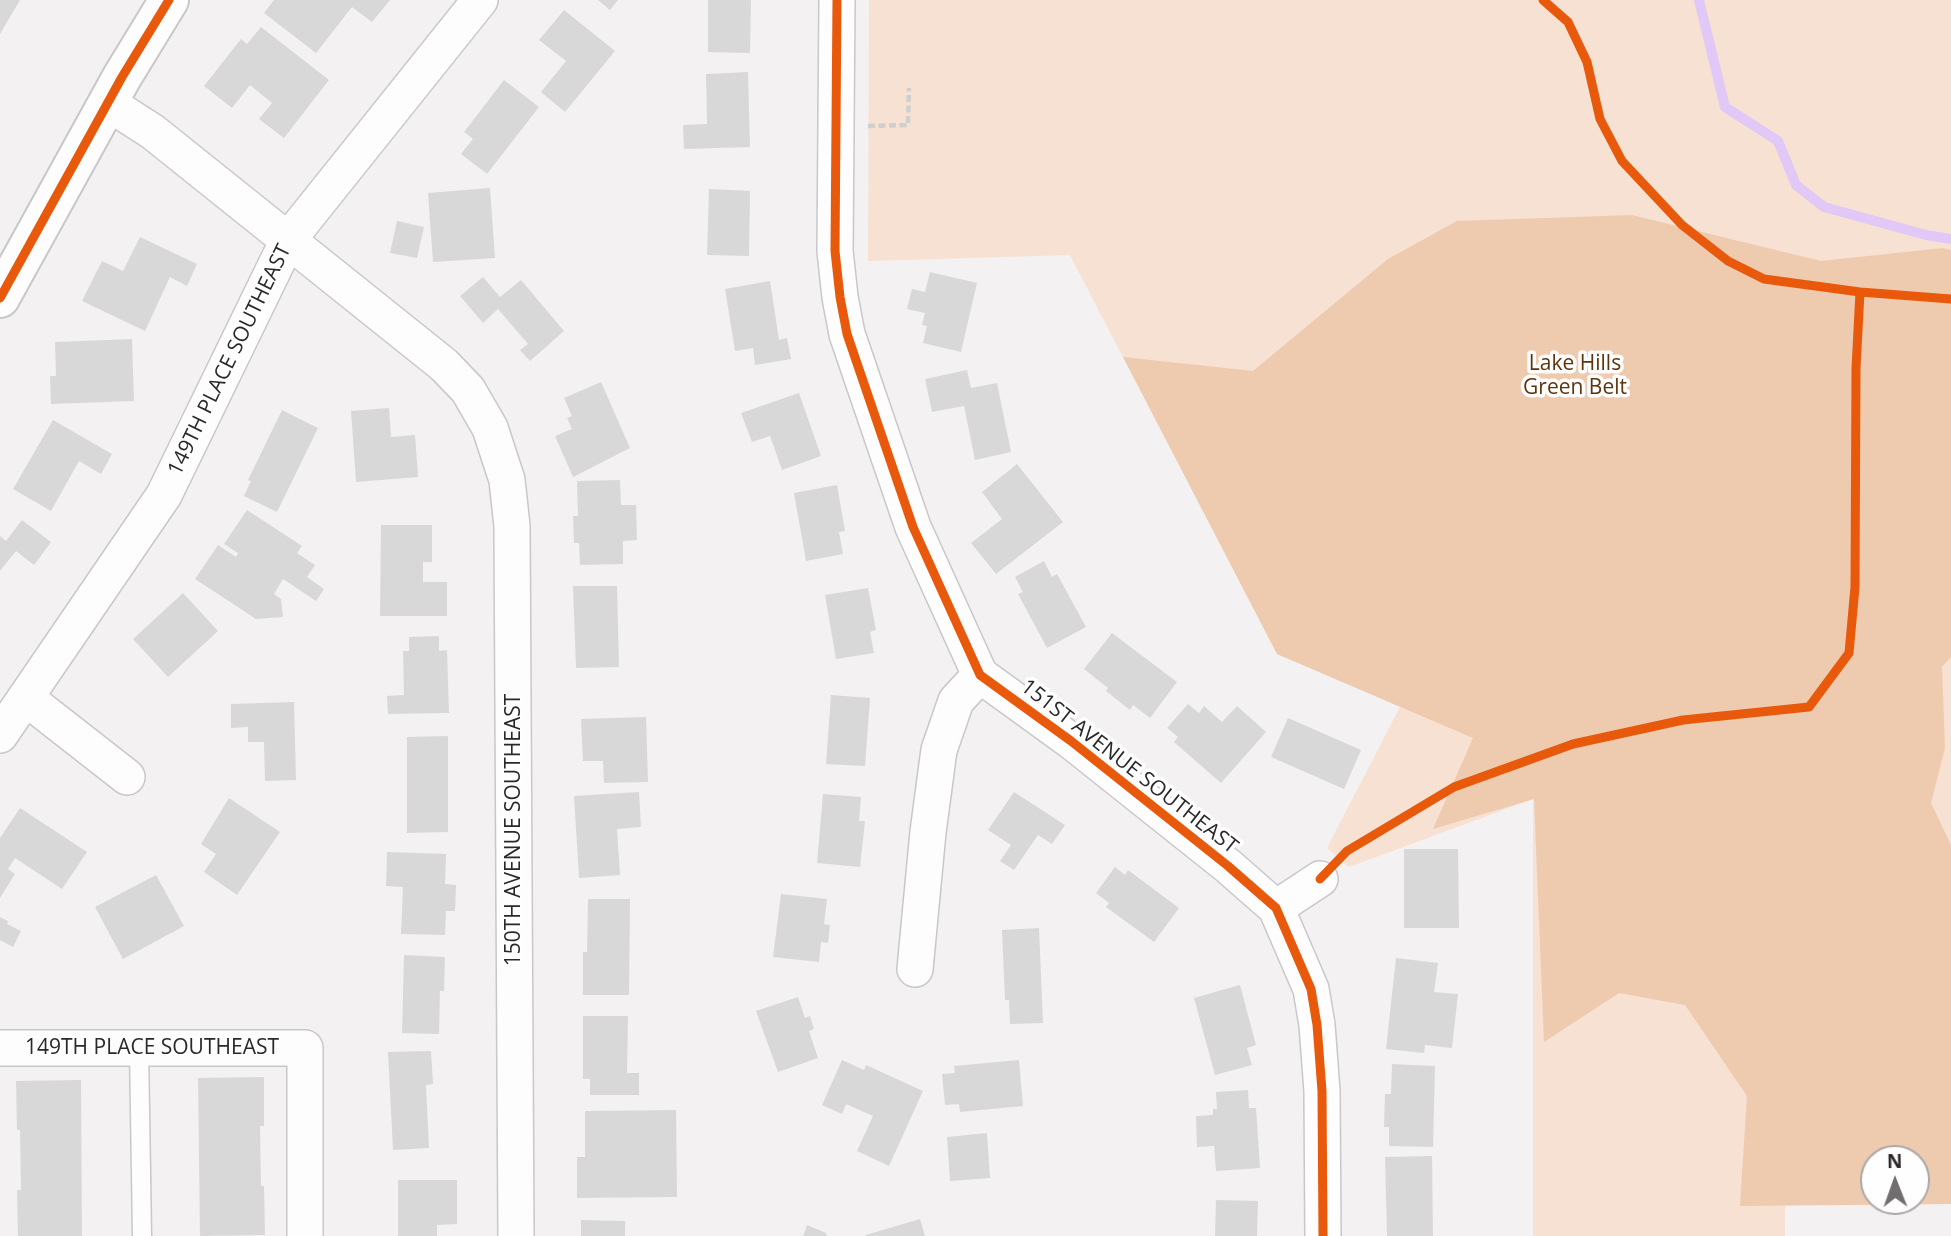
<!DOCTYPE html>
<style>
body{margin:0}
#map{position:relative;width:1951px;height:1236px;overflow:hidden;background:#f3f1f2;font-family:"Open Sans",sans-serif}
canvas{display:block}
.north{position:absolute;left:1860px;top:1145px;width:70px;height:70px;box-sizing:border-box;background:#fffefe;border:2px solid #aaa8a8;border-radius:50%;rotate:359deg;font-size:19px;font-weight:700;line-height:28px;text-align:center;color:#2a2828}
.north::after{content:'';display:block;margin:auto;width:24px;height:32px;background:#706e6f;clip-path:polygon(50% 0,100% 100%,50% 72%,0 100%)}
</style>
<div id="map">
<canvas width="1951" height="1236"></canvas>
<div class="north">N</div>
</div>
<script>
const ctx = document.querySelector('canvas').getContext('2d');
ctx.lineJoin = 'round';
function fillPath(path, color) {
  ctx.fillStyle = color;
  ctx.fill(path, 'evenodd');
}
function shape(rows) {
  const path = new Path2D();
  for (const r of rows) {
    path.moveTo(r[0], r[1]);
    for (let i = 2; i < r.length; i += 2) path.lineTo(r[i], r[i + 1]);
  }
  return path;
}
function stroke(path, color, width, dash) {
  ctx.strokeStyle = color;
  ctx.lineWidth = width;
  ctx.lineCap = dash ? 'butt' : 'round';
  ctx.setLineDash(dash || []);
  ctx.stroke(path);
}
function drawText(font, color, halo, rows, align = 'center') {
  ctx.font = font + ' "Open Sans",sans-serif';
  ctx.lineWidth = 7;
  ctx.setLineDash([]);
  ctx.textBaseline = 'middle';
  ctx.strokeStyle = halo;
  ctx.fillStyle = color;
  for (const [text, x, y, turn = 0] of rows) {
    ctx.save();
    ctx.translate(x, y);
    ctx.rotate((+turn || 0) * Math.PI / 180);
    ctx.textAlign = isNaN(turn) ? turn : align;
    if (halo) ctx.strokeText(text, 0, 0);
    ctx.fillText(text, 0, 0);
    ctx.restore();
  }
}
const green = shape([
 [869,0,1951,0,1951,1204,1785,1205,1785,1236,1533,1236,1533,799,1349,867,1327,848,1400,707,1277,654,1070,255,868,261],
 [1874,1159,1916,1159,1916,1201,1874,1201]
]);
const forest = shape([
 [1632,215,1821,261,1943,248,1951,250,1951,657,1942,667,1945,748,1931,803,1951,845,1951,1204,1740,1206,1747,1096,1685,1005,1619,993,1544,1042,1534,799,1433,829,1473,738,1277,654,1123,357,1253,371,1388,259,1457,221],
 [1874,1159,1916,1159,1916,1201,1874,1201]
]);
const stream = shape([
 [1699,0,1725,107,1778,141,1796,185,1824,207,1926,235,1951,239]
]);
const building = shape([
 [0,0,20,0,0,34],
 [274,0,390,0,372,22,352,7,316,53,264,13],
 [598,0,618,0,610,10],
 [708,0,751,0,750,53,708,52],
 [564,10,615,51,565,112,541,92,566,61,539,40],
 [261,27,329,80,284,138,259,119,272,103,250,85,232,108,204,86,241,39,247,44],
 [748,72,750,147,684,149,683,125,707,124,706,74],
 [504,80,539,107,487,174,461,154,473,139,464,132],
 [490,188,495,258,433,262,428,193],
 [709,189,750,191,749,256,707,255],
 [397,221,424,227,417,258,390,253],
 [140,237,197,264,187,286,170,277,145,331,82,301,102,261,123,271],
 [930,272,977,283,961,352,923,343,927,326,922,325,925,313,907,309,912,289,925,292],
 [483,277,500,297,521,280,564,331,530,361,520,350,528,344,498,309,483,323,460,296],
 [770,281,779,340,787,338,791,359,755,365,753,348,735,351,725,289],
 [132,339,134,401,51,404,50,376,56,376,55,342],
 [967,370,971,388,997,383,1011,452,975,460,964,406,932,412,925,379],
 [601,382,630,448,573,477,555,436,572,429,567,418,572,416,564,398],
 [799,393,821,456,782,470,770,436,752,442,741,413],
 [389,408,391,437,415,435,418,477,356,482,351,411],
 [282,410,318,428,277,512,244,496,251,481,248,480],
 [53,420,112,454,101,474,79,461,51,511,13,489],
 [1017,464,1063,522,996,574,971,543,1002,519,982,492],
 [620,480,621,505,636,505,637,540,623,541,623,564,580,565,579,543,574,543,573,516,578,516,577,481],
 [837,485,845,531,839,532,843,554,806,561,794,493],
 [247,510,302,546,297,553,315,565,307,577,324,589,316,601,283,579,274,594,281,599,283,617,256,619,195,579,218,545,236,557,238,553,224,544],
 [22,520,51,542,34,565,16,551,0,571,0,536,6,541],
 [381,525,432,525,432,562,423,562,423,582,447,582,447,616,380,616],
 [1044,561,1052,577,1057,574,1086,627,1047,648,1018,594,1023,592,1015,577],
 [573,586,617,586,619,667,576,668],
 [868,588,876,630,870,632,874,653,836,659,825,595],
 [183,593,218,631,168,677,133,639],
 [1112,633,1177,682,1150,718,1133,705,1130,710,1106,691,1108,688,1084,669],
 [439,636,439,651,447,650,449,713,388,714,387,696,404,695,403,651,409,651,409,637],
 [831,695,870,698,865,766,826,764],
 [294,702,296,780,265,781,264,742,248,742,248,727,231,728,231,704],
 [1188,704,1199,713,1204,706,1222,722,1237,706,1266,732,1221,783,1174,742,1178,737,1167,728],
 [646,717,648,782,604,783,603,761,583,761,581,719],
 [1288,718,1361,750,1344,789,1271,757],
 [448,736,448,832,407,833,407,737],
 [639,792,641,827,617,829,620,875,579,878,574,796],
 [1014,792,1065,825,1052,844,1038,835,1014,870,1000,861,1011,845,988,830],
 [823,794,861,797,859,821,865,821,860,867,817,863],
 [229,798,280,832,237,895,204,872,216,854,201,844],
 [20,808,87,852,62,889,15,858,8,869,15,874,0,898,0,838],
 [1404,849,1458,849,1459,928,1404,928],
 [387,852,446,854,445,884,456,885,455,911,446,911,445,935,401,934,403,887,386,886],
 [1115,867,1125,875,1128,870,1179,908,1154,942,1106,907,1109,903,1096,893],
 [156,875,184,926,123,959,95,907],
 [781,894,827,899,824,924,830,925,828,943,821,942,819,962,773,957],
 [588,899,630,899,629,995,583,995,583,952,587,952],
 [0,917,8,921,7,924,21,931,13,947,0,940],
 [1039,928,1043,1023,1010,1024,1009,1000,1005,1000,1002,930],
 [404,955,445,957,444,991,440,991,439,1034,402,1033],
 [1396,958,1438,963,1434,992,1458,994,1452,1048,1425,1045,1424,1053,1386,1049],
 [1240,985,1256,1045,1247,1048,1252,1065,1215,1075,1194,998],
 [798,997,805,1018,810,1016,814,1029,809,1031,818,1058,778,1072,756,1011],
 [583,1016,628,1016,627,1073,639,1073,639,1095,590,1095,590,1079,583,1079],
 [431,1051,433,1084,426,1085,429,1148,393,1150,388,1052],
 [842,1060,864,1070,866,1065,923,1091,889,1166,857,1151,873,1116,846,1104,842,1114,822,1105],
 [1019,1060,1023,1106,960,1112,959,1104,945,1105,942,1074,955,1073,954,1066],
 [1392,1064,1435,1066,1433,1147,1389,1146,1389,1127,1384,1127,1385,1094,1391,1094],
 [264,1077,264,1126,260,1126,261,1186,264,1186,265,1235,200,1236,198,1078],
 [81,1080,82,1236,18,1236,17,1190,21,1190,20,1130,17,1130,16,1081],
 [1248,1090,1249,1108,1256,1108,1260,1168,1216,1171,1214,1146,1197,1147,1196,1116,1213,1115,1213,1109,1217,1109,1216,1092],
 [676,1110,677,1197,577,1198,577,1157,585,1157,585,1111],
 [987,1133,990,1178,950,1181,947,1137],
 [1432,1156,1433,1236,1387,1236,1385,1157],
 [398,1180,457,1180,457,1224,437,1225,437,1236,398,1236],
 [1216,1200,1258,1201,1257,1236,1215,1236],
 [920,1219,925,1236,866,1236,866,1235],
 [581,1220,625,1221,625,1236,581,1236],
 [807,1225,826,1233,827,1236,803,1236]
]);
const path = shape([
 [868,126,908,125,909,88]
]);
const service = shape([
 [139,1048,142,1236]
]);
const minor = shape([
 [837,0,835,251,840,297,847,334,913,527,980,675,1071,741,1228,866,1276,908,1311,989,1317,1025,1322,1091,1323,1236],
 [108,103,153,132,444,365,468,390,490,428,507,480,512,526,516,1236],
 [26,698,127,777],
 [0,735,164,495,288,240,480,0],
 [1276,908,1320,879],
 [915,969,928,832,939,750,956,701,980,675],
 [0,1048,305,1048,305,1236]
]);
const tertiary = shape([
 [0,298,122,77,169,0]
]);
const cycleway = shape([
 [837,0,835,251,840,297,847,334,913,527,980,675,1071,741,1228,866,1276,908,1311,989,1317,1025,1322,1091,1323,1236],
 [1543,0,1568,22,1587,62,1600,119,1622,161,1682,225,1728,261,1764,279,1860,292,1951,299],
 [0,298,122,77,169,0],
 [1320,879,1347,851,1454,787,1573,744,1683,720,1809,707,1849,653,1855,587,1856,368,1860,292]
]);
const streetNames = [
 ["149TH PLACE SOUTHEAST",230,360,-64],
 ["151ST AVENUE SOUTHEAST",1129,767,38],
 ["150TH AVENUE SOUTHEAST",514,830,-90],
 ["149TH PLACE SOUTHEAST",152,1048]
];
const parkNames = [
 ["Lake Hills",1575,364],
 ["Green Belt",1575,388]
];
fillPath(green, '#f6e1d2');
fillPath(forest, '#eecbaf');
stroke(stream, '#e1c8f6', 10);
fillPath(building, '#d9d8d8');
stroke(service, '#c9c7c7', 21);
stroke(minor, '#c9c7c7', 38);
stroke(tertiary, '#c9c7c7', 42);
stroke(path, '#d0cfcf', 4.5, [7, 3.5]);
stroke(service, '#fdfdfd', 18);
stroke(minor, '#fdfdfd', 35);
stroke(tertiary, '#fdfdfd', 38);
stroke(cycleway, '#e8590c', 9);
drawText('21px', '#2a2828', '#fffefe', streetNames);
drawText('21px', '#5c350d', '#fffefe', parkNames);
</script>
